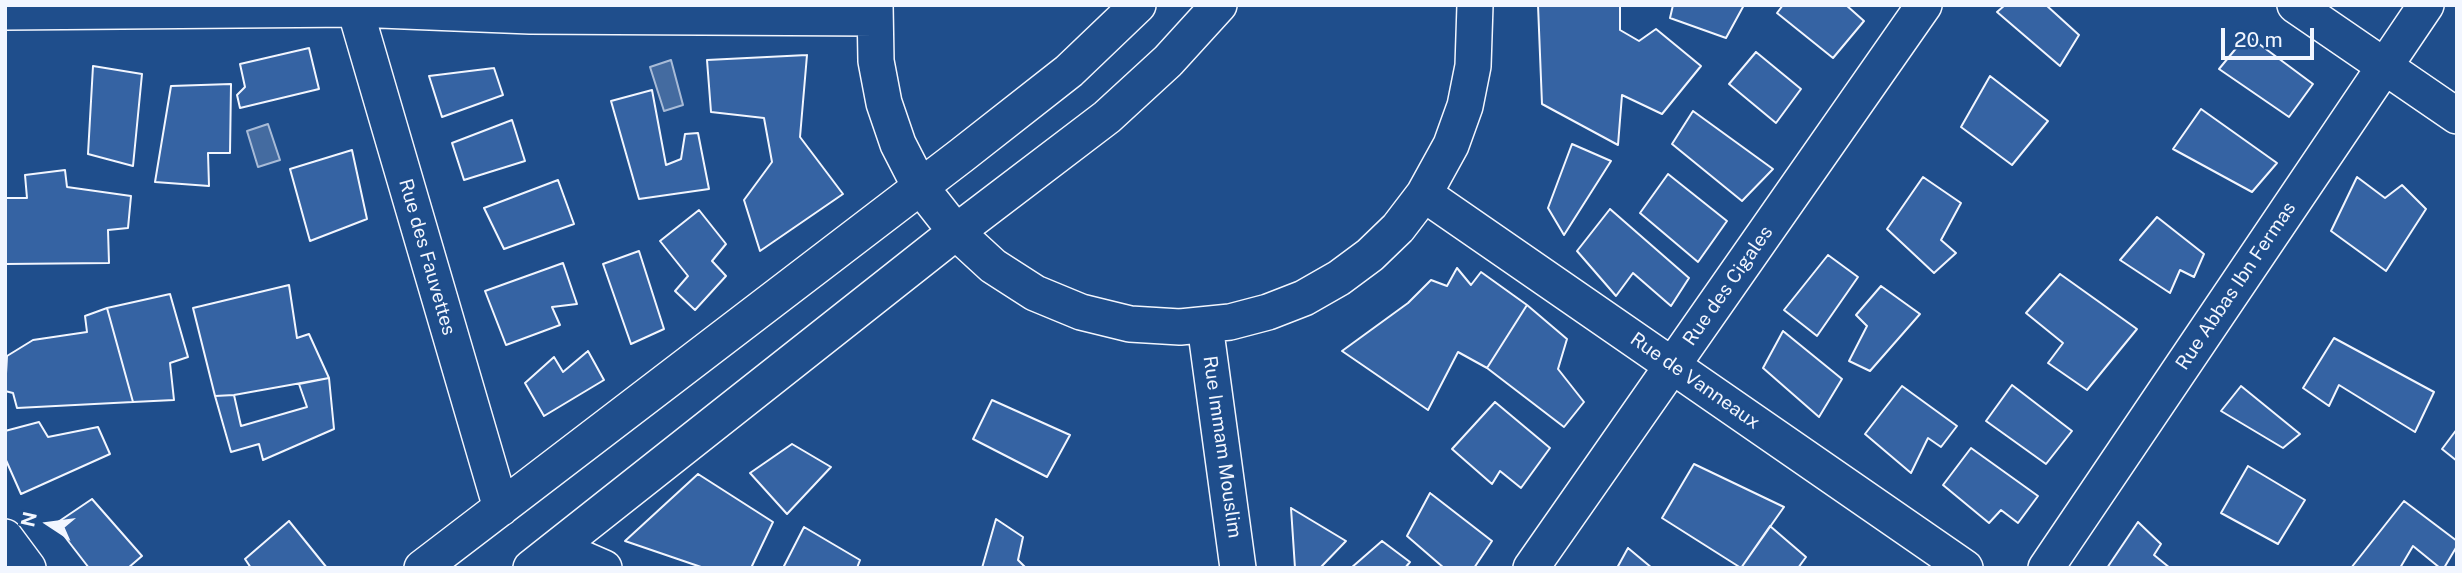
<!DOCTYPE html>
<style>
body{margin:0}
#map{position:relative;width:2462px;height:573px;overflow:hidden;background:#1f4e8c;font-family:"Public Sans",sans-serif}
canvas{display:block}
.frame{position:absolute;inset:0;border:7px solid #f2f6ff;pointer-events:none}
.north{position:absolute;left:14px;top:489px;width:70px;height:70px;-webkit-text-stroke:5px #1f4e8c;paint-order:stroke;rotate:283deg;font-size:19px;font-weight:700;line-height:28px;text-align:center;color:#f2f6ff}
.north::after{content:'';display:block;margin:auto;width:24px;height:32px;background:#f2f6ff;clip-path:polygon(50% 0,100% 100%,50% 72%,0 100%)}
.scale{position:absolute;left:2221px;top:28px;width:93px;height:32px;box-sizing:border-box;border:4px solid #f2f6ff;border-top:0;padding-left:9px;font-size:21px;line-height:24px;white-space:nowrap;color:#f2f6ff;-webkit-text-stroke:5px #1f4e8c;paint-order:stroke}
</style>
<div id="map">
<canvas width="2462" height="573"></canvas>
<div class="frame"></div>
<div class="north">N</div>
<div class="scale">20 m</div>
</div>
<script>
const ctx = document.querySelector('canvas').getContext('2d');
ctx.lineJoin = 'round';
function fillPath(path, color) {
  ctx.fillStyle = color;
  ctx.fill(path, 'evenodd');
}
function shape(rows) {
  const path = new Path2D();
  for (const r of rows) {
    path.moveTo(r[0], r[1]);
    for (let i = 2; i < r.length; i += 2) path.lineTo(r[i], r[i + 1]);
  }
  return path;
}
function stroke(path, color, width, dash) {
  ctx.strokeStyle = color;
  ctx.lineWidth = width;
  ctx.lineCap = dash ? 'butt' : 'round';
  ctx.setLineDash(dash || []);
  ctx.stroke(path);
}
function drawText(font, color, halo, rows, align = 'center') {
  ctx.font = font + ' "Public Sans",sans-serif';
  ctx.lineWidth = 5;
  ctx.setLineDash([]);
  ctx.textBaseline = 'middle';
  ctx.strokeStyle = halo;
  ctx.fillStyle = color;
  for (const [text, x, y, turn = 0] of rows) {
    ctx.save();
    ctx.translate(x, y);
    ctx.rotate((+turn || 0) * Math.PI / 180);
    ctx.textAlign = isNaN(turn) ? turn : align;
    if (halo) ctx.strokeText(text, 0, 0);
    ctx.fillText(text, 0, 0);
    ctx.restore();
  }
}
const water = shape([
 [671,60,683,105,664,111,650,67,671,60],
 [268,124,280,160,258,167,247,131,268,124]
]);
const building = shape([
 [1538,5,1620,5,1620,30,1639,41,1656,29,1701,66,1662,114,1622,95,1618,145,1542,104,1538,5],
 [1673,5,1744,5,1726,38,1670,18,1673,5],
 [1783,5,1846,5,1864,21,1833,58,1777,13,1783,5],
 [2005,5,2046,5,2079,35,2060,66,1997,12,2005,5],
 [2247,35,2313,84,2289,117,2219,69,2247,35],
 [309,48,319,89,240,108,237,95,245,87,240,64,309,48],
 [1756,52,1801,89,1776,123,1729,84,1756,52],
 [807,55,800,137,843,194,760,251,744,200,772,162,764,118,711,112,707,60,807,55],
 [93,66,142,74,133,166,88,154,93,66],
 [494,68,503,95,442,117,429,76,494,68],
 [1990,76,2048,121,2012,165,1961,127,1990,76],
 [231,84,230,153,208,153,209,186,155,182,171,86,231,84],
 [652,90,666,165,681,159,685,134,698,133,709,189,639,199,611,101,652,90],
 [2201,109,2277,163,2252,192,2173,149,2201,109],
 [1693,111,1773,169,1742,201,1672,144,1693,111],
 [512,120,525,161,464,180,452,143,512,120],
 [1572,144,1611,161,1564,235,1548,208,1572,144],
 [352,150,367,219,310,241,290,169,352,150],
 [65,170,67,187,131,196,128,228,108,230,109,263,5,264,5,198,27,198,25,175,65,170],
 [1668,174,1727,221,1698,262,1640,213,1668,174],
 [1923,177,1961,203,1941,240,1956,253,1934,273,1887,229,1923,177],
 [2357,177,2385,198,2402,185,2426,209,2386,271,2331,231,2357,177],
 [558,180,574,224,504,249,484,208,558,180],
 [1610,209,1689,278,1671,306,1633,273,1616,296,1577,251,1610,209],
 [699,210,726,244,712,261,726,276,695,310,675,291,688,276,660,241,699,210],
 [2157,217,2204,254,2194,277,2180,270,2170,293,2120,260,2157,217],
 [639,251,664,329,631,344,603,264,639,251],
 [1828,255,1858,277,1817,336,1784,310,1828,255],
 [563,263,577,304,552,307,560,325,506,345,485,291,563,263],
 [1457,268,1471,285,1481,272,1527,305,1487,368,1458,352,1428,410,1342,351,1408,303,1431,280,1447,286,1457,268],
 [2060,274,2137,329,2087,390,2048,363,2063,343,2026,313,2060,274],
 [289,285,297,338,309,334,329,378,234,395,215,396,193,308,289,285],
 [1881,286,1920,314,1870,371,1849,361,1867,326,1856,315,1881,286],
 [170,294,188,357,170,363,174,400,133,402,107,308,170,294],
 [1527,305,1567,339,1558,369,1584,402,1564,427,1487,368,1527,305],
 [107,308,133,402,17,408,13,393,5,391,7,356,33,340,87,332,85,316,107,308],
 [1783,331,1842,379,1819,417,1763,368,1783,331],
 [2334,338,2434,392,2415,432,2339,385,2329,406,2303,388,2334,338],
 [588,351,604,380,544,416,525,383,554,357,563,372,588,351],
 [329,378,334,429,263,460,259,444,231,452,215,396,234,395,241,426,307,407,299,384,329,378],
 [2012,385,2072,431,2046,464,1986,421,2012,385],
 [1902,386,1957,426,1941,447,1928,438,1911,473,1865,434,1902,386],
 [2241,386,2300,434,2283,448,2221,411,2241,386],
 [992,400,1070,435,1047,477,973,439,992,400],
 [1495,402,1550,448,1521,488,1500,471,1492,484,1452,449,1495,402],
 [39,422,48,437,98,427,110,454,21,494,5,458,5,431,39,422],
 [2457,429,2457,461,2442,449,2457,429],
 [792,444,831,467,787,514,750,473,792,444],
 [1971,448,2038,496,2018,523,2001,510,1989,523,1943,485,1971,448],
 [1694,464,1784,507,1741,568,1662,518,1694,464],
 [2248,466,2305,500,2278,544,2221,513,2248,466],
 [698,474,773,522,751,568,704,568,625,541,698,474],
 [1430,493,1492,541,1474,568,1444,568,1407,536,1430,493],
 [92,499,142,556,128,568,89,568,55,524,92,499],
 [2404,501,2457,541,2457,546,2444,568,2440,568,2413,546,2400,568,2351,568,2404,501],
 [1291,508,1346,541,1320,568,1295,568,1291,508],
 [996,519,1023,537,1018,560,1026,568,982,568,996,519],
 [289,521,327,568,251,568,245,559,289,521],
 [2138,522,2161,544,2154,555,2170,568,2107,568,2138,522],
 [1770,526,1806,557,1798,568,1741,568,1770,526],
 [804,527,860,560,857,568,783,568,804,527],
 [1382,541,1410,562,1405,568,1351,568,1382,541],
 [1628,548,1652,568,1617,568,1628,548]
]);
const minor = shape([
 [357,5,355,9,501,508],
 [875,5,876,61,884,103,898,144,919,185,956,232,993,266,1035,293,1081,312,1130,324,1180,327,1230,322,1268,312,1304,298,1339,278,1370,255,1398,228,1424,194,1451,145,1465,106,1473,66,1475,5],
 [2295,5,2457,116],
 [5,12,355,9,530,16,875,18],
 [1424,194,1965,568],
 [1205,325,1238,568],
 [5,537,28,568],
 [558,548,604,568],
 [422,568,962,155,1069,71,1138,5],
 [531,568,956,232,1107,117,1168,61,1219,5],
 [1531,568,1924,5],
 [2046,568,2426,5]
]);
const streetNames = [
 ["Rue des Fauvettes",427,257,74],
 ["Rue des Cigales",1728,286,-55],
 ["Rue Abbas Ibn Fermas",2236,286,-56],
 ["Rue de Vanneaux",1695,381,35],
 ["Rue Immam Mouslim",1222,447,82]
];
fillPath(water, '#446ba0');
stroke(water, '#a8bbd7', 2);
fillPath(building, '#3563a3');
stroke(building, '#f2f6ff', 2);
stroke(minor, '#f2f6ff', 38);
stroke(minor, '#1f4e8c', 35);
drawText('19px', '#f2f6ff', '#1f4e8c', streetNames);
</script>
